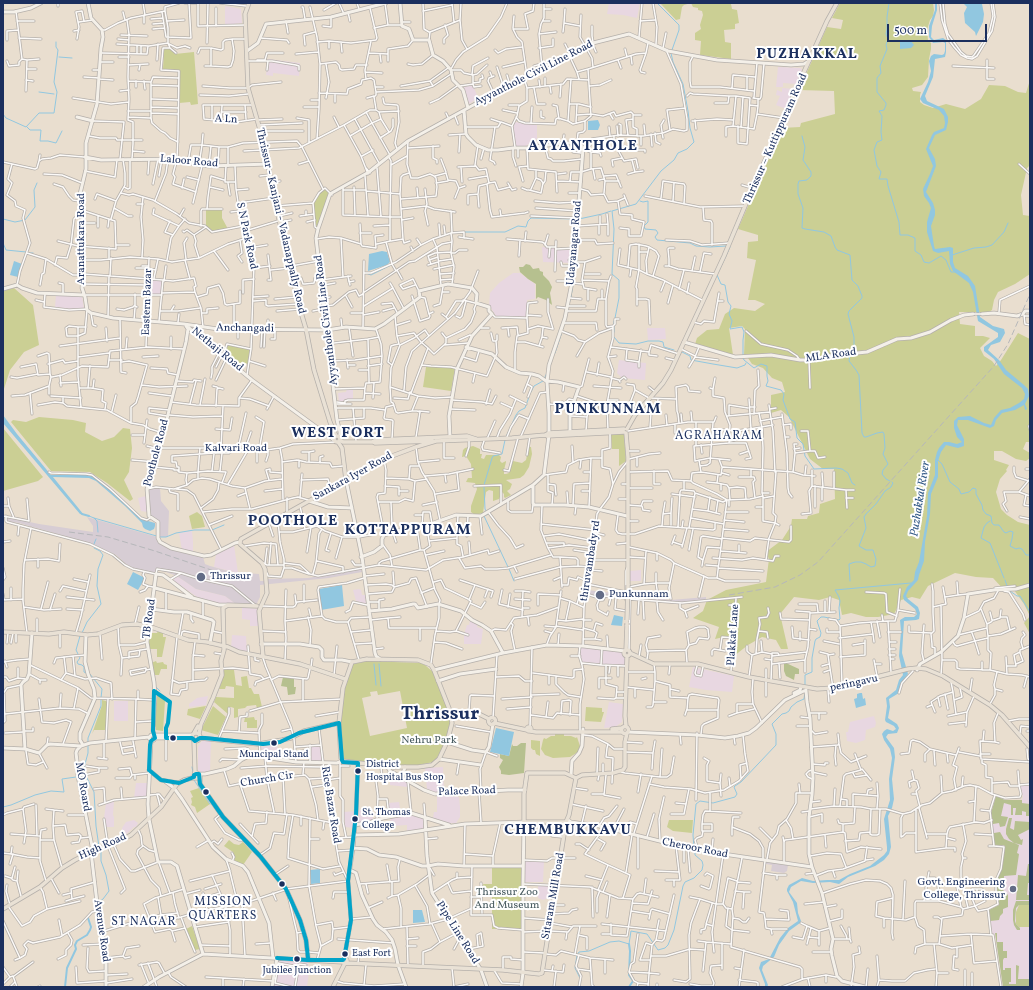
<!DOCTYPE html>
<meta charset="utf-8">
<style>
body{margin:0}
#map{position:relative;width:1033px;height:990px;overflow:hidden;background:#e9decf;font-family:Vollkorn,serif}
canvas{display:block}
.frame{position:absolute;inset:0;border:4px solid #1b2f5e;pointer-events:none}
.scale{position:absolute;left:887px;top:24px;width:100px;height:18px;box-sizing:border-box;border:2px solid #1b2f5e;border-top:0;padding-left:5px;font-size:12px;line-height:14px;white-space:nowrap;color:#1b2f5e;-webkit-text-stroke:3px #fff;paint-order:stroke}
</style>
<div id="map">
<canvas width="1033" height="990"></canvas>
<div class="frame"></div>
<div class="scale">500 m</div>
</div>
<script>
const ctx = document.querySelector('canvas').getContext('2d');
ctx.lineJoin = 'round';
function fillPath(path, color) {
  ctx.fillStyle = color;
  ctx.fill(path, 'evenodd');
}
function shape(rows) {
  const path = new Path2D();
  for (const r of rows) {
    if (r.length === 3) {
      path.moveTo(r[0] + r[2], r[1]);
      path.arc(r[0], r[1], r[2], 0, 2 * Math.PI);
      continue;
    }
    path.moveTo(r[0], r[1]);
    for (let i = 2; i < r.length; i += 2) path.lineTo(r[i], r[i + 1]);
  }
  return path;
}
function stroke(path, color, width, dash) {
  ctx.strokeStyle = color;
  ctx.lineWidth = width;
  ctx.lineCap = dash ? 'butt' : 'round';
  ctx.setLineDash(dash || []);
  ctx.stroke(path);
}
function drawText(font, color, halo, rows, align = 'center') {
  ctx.font = font + ' Vollkorn,serif';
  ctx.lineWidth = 4;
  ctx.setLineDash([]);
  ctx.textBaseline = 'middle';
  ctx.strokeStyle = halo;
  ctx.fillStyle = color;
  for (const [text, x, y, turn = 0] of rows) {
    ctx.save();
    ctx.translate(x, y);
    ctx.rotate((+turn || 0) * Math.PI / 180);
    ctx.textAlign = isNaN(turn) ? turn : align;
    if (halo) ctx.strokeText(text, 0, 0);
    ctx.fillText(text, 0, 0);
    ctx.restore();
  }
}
const built = shape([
 [609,3,640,3,637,18,623,15,607,14],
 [225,6,241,9,242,23,225,25],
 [268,59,300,63,299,76,273,73,273,76,266,75],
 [778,67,801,68,802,71,797,84,783,83,783,87,776,87],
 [473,85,478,98,469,104,464,87],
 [782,88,795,89,786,109,776,105,780,96,776,95,777,90,782,92],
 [515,122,537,125,537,139,524,147,515,146,513,127],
 [542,247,574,249,572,251,572,263,543,262],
 [513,273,520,273,535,284,535,299,527,300,527,317,496,316,489,305,490,293,499,283],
 [148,279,162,281,161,294,149,294],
 [56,295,82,296,84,309,70,309,55,307],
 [647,328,665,328,666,339,648,340],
 [619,360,646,363,645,380,622,378,617,373],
 [347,389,353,389,353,400,339,402,338,393,346,392],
 [146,496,148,512,141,511,138,498],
 [192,531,193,542,193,553,182,550,179,533],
 [234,545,238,573,214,567,216,554],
 [641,570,641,581,630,581,630,571],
 [177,576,196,589,225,596,236,604,216,603,197,597,174,581,174,578],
 [359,589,361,590,362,595,365,595,366,604,356,601,353,590],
 [242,607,258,609,259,626,250,626,250,620,242,619],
 [470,621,478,623,477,627,483,629,481,644,464,644,464,634,467,625,469,625],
 [232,635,246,636,247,653,231,648],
 [580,647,602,649,601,664,582,662,580,655],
 [603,649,622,652,625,659,625,666,602,664],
 [693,667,734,676,732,692,706,690,689,687],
 [208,696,206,705,189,707,189,704,197,698],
 [114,701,128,701,128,721,114,721],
 [609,702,623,704,622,722,615,727,604,728],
 [874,716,876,723,875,727,866,730,865,740,856,743,847,741,846,732,848,732,850,722],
 [204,740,211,740,210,772,203,773,200,772,198,770,198,747,201,742],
 [277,744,278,750,281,750,281,753,269,752,267,750,263,750,261,749,261,747],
 [321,746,323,761,311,761,311,747],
 [443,767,444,792,436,793,427,789,425,768],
 [391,772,407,781,407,787,390,785,390,775],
 [136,783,147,783,147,796,134,798],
 [1020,786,1030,786,1030,986,1003,987,995,936,991,933,989,910,999,905,997,894,1005,847,1004,845,994,846,991,813,996,796,1005,800,1022,800,1023,797],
 [437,795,459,797,460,807,460,817,456,823,445,823,433,818,434,812,437,812],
 [114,801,113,815,114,817,114,827,105,827,104,818,106,803],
 [399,802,401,814,391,816,388,803],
 [359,810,372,810,373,820,358,823],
 [355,811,356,813,354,828,345,827,344,812],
 [409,815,425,818,425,829,407,831,407,825,391,826,390,817],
 [134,820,138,823,136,827,134,827,122,838,122,828,126,822],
 [525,861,544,861,543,882,524,882],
 [538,885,554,887,553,896,543,900,538,898],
 [279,960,308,961,309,972,307,987,273,987,277,961]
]);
const industrial = shape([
 [149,488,160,488,161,501,169,511,168,537,159,537,160,523,150,516,147,492],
 [6,517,39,524,93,532,93,526,87,517,157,537,159,543,165,547,203,557,205,564,210,566,232,572,259,574,260,581,265,581,265,579,308,578,361,569,362,572,329,578,260,585,260,597,256,605,236,604,225,596,196,589,177,576,166,572,156,570,156,573,133,568,126,564,116,555,92,544,19,523,6,521],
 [587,590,671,600,706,597,706,600,677,604,605,596,602,600,598,600,597,596,594,595,587,594],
 [766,862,788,865,787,871,784,873,771,871,772,865,766,864]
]);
const green = shape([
 [660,3,735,3,731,4,732,9,737,10,739,23,735,24,735,29,724,30,725,42,731,43,731,59,700,55,701,41,695,40,695,33,701,29,700,25,703,15,702,11,698,10,698,8,693,7,691,3,684,5,682,7,680,19,676,20],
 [840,3,933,3,934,10,933,16,930,20,927,30,928,40,931,43,931,49,929,59,928,77,922,85,912,88,913,91,921,92,920,95,920,102,924,105,933,108,946,104,965,109,981,99,989,85,1005,86,1018,92,1026,93,1030,80,1030,165,1027,168,1021,195,1023,215,1030,216,1030,274,1015,284,998,292,994,300,992,310,989,312,959,312,960,324,975,326,975,336,983,336,990,338,980,348,984,356,992,361,996,366,1001,360,1018,333,1030,339,1030,442,1026,442,1023,449,1030,453,1030,458,1026,461,1016,459,1002,451,994,451,994,460,1009,465,1006,470,1007,471,1000,479,996,492,1001,509,1007,515,1018,522,1030,525,1030,634,1024,623,1030,616,1024,604,1014,590,1005,591,993,578,976,577,955,573,928,586,920,599,912,597,901,600,894,614,878,617,866,617,851,613,842,615,839,600,830,597,819,600,794,597,780,614,788,649,781,649,776,640,762,637,748,645,734,656,733,644,728,636,715,639,719,627,693,618,703,611,707,600,726,590,766,582,769,559,766,552,782,540,791,526,792,519,807,519,808,516,819,513,820,504,835,499,834,469,823,469,810,459,789,417,781,410,771,413,771,395,785,392,782,382,772,378,763,368,752,364,746,355,744,355,745,329,742,326,729,328,733,355,695,344,697,338,707,330,719,329,725,314,734,308,755,311,765,304,755,300,748,300,756,260,747,258,748,242,758,241,758,235,738,229,782,128,800,127,801,123,835,114,834,91,799,90,827,27,841,29,843,20,832,18],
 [165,49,171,49,175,54,194,52,198,104,191,105,190,102,179,103,180,71,163,69,164,50],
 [325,188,328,191,328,196,318,229,315,227,313,203,319,193],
 [206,209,222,210,222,218,228,229,212,232,206,227],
 [14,288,33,305,39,345,24,352,10,370,3,392,3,291],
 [228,345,250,350,248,364,245,363,242,368,225,355],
 [426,367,446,367,455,368,451,391,423,387],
 [39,417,73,420,86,423,85,432,102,441,114,437,123,428,130,429,132,448,129,472,124,480,133,499,130,501,107,483,90,472,51,471,11,422,13,420,26,422],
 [3,428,43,477,38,481,3,491],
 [611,434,623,434,624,435,626,461,619,466,619,449,612,449],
 [473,446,480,449,480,454,482,454,481,458,484,459,486,455,499,455,501,457,500,461,502,463,506,461,506,462,504,470,504,474,506,474,509,473,513,461,522,463,526,460,529,447,531,447,532,454,529,467,524,475,520,478,506,480,512,484,510,489,507,491,511,495,505,498,504,497,504,494,502,492,499,499,493,501,493,491,489,490,486,492,483,513,475,515,471,512,471,506,477,489,475,483,466,482,468,478,472,478,471,464,466,456,462,457,463,450,465,448],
 [197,512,202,516,205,527,192,529,189,516],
 [158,631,163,633,163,637,166,637,162,657,157,657,157,649,148,649,148,637,151,637,151,633,157,633],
 [156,661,157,663,163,662,164,664,167,665,167,669,161,669,159,675,154,675,151,663],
 [366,661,421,663,425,665,433,672,449,713,450,724,446,741,437,758,433,762,419,765,398,766,344,759,341,741,340,719,344,690,353,664],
 [377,691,378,695,400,691,407,728,370,736,362,698,371,696,370,692],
 [224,669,234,670,236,685,242,686,241,677,247,676,249,688,251,688,254,694,259,694,262,707,257,708,256,705,247,706,245,708,238,709,238,717,234,718,234,708,231,707,228,707,228,714,214,702,216,697,234,698,234,687,226,686,225,689,219,689,223,677],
 [157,695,161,697,165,701,163,731,156,730,156,727,155,726],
 [102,700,106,701,107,702,106,730,94,730,92,734,102,705],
 [206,706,200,719,187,715,188,709],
 [213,706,226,717,218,735,201,730],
 [586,707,602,708,602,712,604,712,601,722,585,721],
 [254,717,255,720,257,720,257,728,247,728,247,722,244,722,245,718],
 [555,734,564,734,564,736,571,736,576,738,577,737,580,746,578,752,570,757,553,758,545,755,541,749,543,740,544,738,546,739,551,736,555,736],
 [531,740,540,741,540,756,536,754,535,750,533,750,531,748],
 [199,788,210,804,197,813,195,807,191,805,192,802,191,798,193,797,190,791],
 [669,820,693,820,692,833,673,831,667,827],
 [229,840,234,844,239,845,243,842,252,852,243,865,234,861,235,857,233,852,224,846],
 [523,866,523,929,492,929,492,889,484,889,483,884,492,884,492,867],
 [1019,905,1030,905,1030,927,1019,927,1016,924,1016,912],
 [192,926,200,949,195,950,186,929]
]);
const forest = shape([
 [526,264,530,265,533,269,539,268,540,271,543,272,543,275,549,281,552,287,550,293,552,305,546,300,538,297,536,299,536,284,528,279,520,272,519,267,523,267],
 [786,663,799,669,799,674,795,674,794,680,786,676,784,671,784,664],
 [283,677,294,679,294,687,296,687,295,694,288,695,287,687,281,686],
 [521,743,526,743,524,773,509,775,501,774,501,771,499,767,503,760,500,758,500,754,509,756,512,744,513,746,517,746],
 [996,796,1005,800,1022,800,1022,803,1030,804,1030,816,1026,816,1026,812,1022,811,1022,815,1015,815,1016,808,1013,808,1013,815,1011,815,1011,805,1004,803,1001,816,1008,817,1005,826,1000,827,999,823,993,824,991,813],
 [1009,818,1012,818,1010,828,1014,830,1015,821,1030,822,1030,829,1018,835,1021,840,1023,839,1022,845,1014,843,1009,839,1006,834,1006,829],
 [1000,832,1004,839,1019,845,1017,853,1019,854,1016,875,1004,876,1003,890,1008,895,1008,907,1003,909,1003,913,1000,916,999,920,990,921,989,910,999,905,996,881,1002,869,1005,847,1004,845,994,846,994,833],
 [1028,864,1030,864,1030,883,1028,883,1027,895,1030,895,1030,900,1016,900,1018,875,1026,876],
 [1016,901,1030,901,1030,905,1019,905,1016,908,1015,921,1016,924,1020,928,1020,930,1017,930,1014,925,1013,920,1013,910],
 [995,933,997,933,997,942,1003,942,1003,951,1007,951,1007,958,1004,958,1003,960,1003,970,1005,970,1005,968,1011,968,1011,982,1009,982,1009,984,1016,984,1016,965,1019,966,1018,979,1030,979,1030,986,1003,987]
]);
const water = shape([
 [935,3,937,3,937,10,932,26,931,37,934,40,943,38,946,40,946,52,945,57,935,59,933,77,925,96,927,101,944,109,948,117,948,122,946,130,935,135,929,148,935,159,936,166,926,192,933,203,935,210,935,215,931,226,934,246,935,249,950,247,953,248,953,262,955,268,968,276,975,286,980,317,993,326,1004,329,1005,333,1000,342,991,345,988,350,999,360,1006,370,1024,385,1028,389,1029,396,1025,404,1027,409,1025,410,1024,405,1015,410,1002,413,996,420,994,426,990,428,968,420,958,420,957,425,964,439,964,446,958,448,946,445,941,452,938,461,938,477,931,494,930,514,925,542,924,561,919,575,918,580,908,591,906,596,908,599,918,607,920,613,919,619,916,620,904,621,902,653,908,674,903,681,899,693,889,699,890,707,888,718,897,724,899,728,897,733,888,734,886,737,894,748,895,757,892,779,894,799,892,808,888,816,891,847,889,854,884,860,875,866,848,877,839,884,830,882,813,883,801,881,791,887,789,892,797,903,798,913,801,921,800,923,789,931,779,945,774,957,763,966,762,970,768,985,767,987,765,987,765,984,759,968,761,962,769,959,780,938,788,928,798,921,793,902,787,891,787,889,789,885,802,878,813,881,827,880,839,880,850,874,870,866,884,855,887,851,887,847,884,819,890,800,889,779,892,758,890,749,884,740,882,734,884,731,887,729,893,731,896,729,894,726,886,722,885,720,887,706,886,698,896,690,899,680,903,675,899,656,901,631,900,620,905,617,914,617,917,614,915,609,904,600,903,596,907,587,914,580,915,572,919,562,927,516,928,493,935,475,935,460,937,452,939,448,944,442,949,442,957,444,962,442,957,437,954,428,954,421,958,417,970,416,984,423,991,425,994,418,1001,410,1010,408,1019,403,1024,399,1025,394,1022,388,1004,374,994,359,984,351,984,347,998,337,998,333,978,321,973,292,969,283,953,271,950,264,949,251,938,253,933,251,927,232,927,222,931,208,929,203,924,196,923,189,930,174,933,166,926,149,932,135,934,132,944,128,945,123,944,116,939,110,923,103,920,99,928,82,931,71,929,61,931,56,934,54,942,55,944,54,945,51,945,43,943,42,933,43,929,37,929,26,935,10],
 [963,3,982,4,984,14,983,22,976,36,975,32,965,23,964,13,967,7],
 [900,40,911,41,914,45,911,48,900,49],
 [598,120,600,125,598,130,588,130,588,121],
 [382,251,387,252,390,262,387,265,368,271,369,254],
 [14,261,22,264,18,277,10,275],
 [3,415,17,434,51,475,87,475,92,476,99,480,121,500,141,519,155,523,155,526,154,529,150,531,145,529,143,527,142,523,125,506,96,481,89,478,53,477,84,515,80,514,3,423],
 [133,572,145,578,138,590,127,584],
 [342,585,344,606,321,610,319,589],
 [614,615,623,617,622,626,611,625],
 [860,693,862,693,863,699,865,698,866,705,856,708,854,699,857,698,857,694],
 [496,728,514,732,509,756,490,752],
 [320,869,320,883,311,884,310,870],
 [413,910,422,910,425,922,413,923]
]);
const stream = shape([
 [657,3,679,25,679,30,672,50],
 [889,3,887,17,887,29,886,34,888,39,886,45,887,49,880,66,881,73,877,78,877,92,886,103,886,105,884,110,879,111,882,116,881,132,882,140,877,142,874,150,877,166,881,172,879,179,887,179,888,186,899,222,900,235,908,235,915,238,915,251,921,255,924,262,929,263,941,256,946,260,951,272,955,272],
 [59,57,72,58],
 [39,92,54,94],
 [3,114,6,118,26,127,39,113,54,113,57,92,54,82,58,50,56,47,56,42],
 [27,127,30,130,41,130,40,141,48,141,56,143,62,131],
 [802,136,805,147,803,160,811,172,811,176,807,180,799,181,798,184,798,194,803,208,802,228,805,229,824,232,831,236,835,247,837,250,850,255,852,280,858,286,862,296,862,298,849,311,848,314,854,337,854,345,850,352],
 [640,201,643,202,648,201,648,222,644,226,645,229,656,230,658,233,655,237,657,240,690,243,696,246,710,247,726,246],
 [3,219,15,222,25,220,35,207,34,190,37,183],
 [579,219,602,214,611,211],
 [464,232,505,232,518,226,526,227,528,221,531,218,576,219],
 [3,243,6,250,26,252],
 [28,253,33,253],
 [952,255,974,248,986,247,992,245,1004,232,1008,223],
 [577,261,577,242],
 [395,263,416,249],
 [718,273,730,247],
 [368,274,371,275,391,265],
 [717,275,721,284,725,285,728,302,731,306,729,314,732,321,730,329,742,327,744,332,743,340,743,355],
 [574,282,576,264],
 [571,297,573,284],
 [569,305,570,299],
 [615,318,619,298,619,280,612,274,614,229,612,211,636,204,661,171,674,160,678,153,687,149,694,142,690,128,688,111,683,84,673,62,671,53],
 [562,331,564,325],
 [614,332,614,321],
 [614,337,619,343,636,344,648,341,659,341,663,342,664,347,674,350],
 [680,351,690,356,691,360,713,364,737,368,745,365,746,363],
 [555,353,562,332],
 [850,355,849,361,856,370,859,375,862,433,864,437,866,437,877,433,883,432,884,434,885,448,883,454,888,464,883,470,882,474,886,479,890,481],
 [743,358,744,360,754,368,761,364,767,366,767,376,768,381,766,386,781,390,784,394,783,400,790,419,795,422,797,438,803,444,805,456,814,469,836,468,842,469,848,473,852,483,855,485],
 [544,379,547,373],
 [531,392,534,386,543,381],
 [506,437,516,415,519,411,525,408,529,397],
 [938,460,942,464,950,482,959,489,961,494,969,492,973,488,976,489,976,494,982,505,983,510,986,514,991,516,992,523,994,525,999,525,1004,532,1006,533,1010,531,1013,532,1012,539,1010,546,1016,549,1019,548,1022,549,1026,555,1030,555],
 [484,485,492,458,493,456,502,454,505,440],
 [484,487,485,509,488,514,484,516,508,567],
 [89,516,94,518,97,521,98,532],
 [94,518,160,537,166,537,176,533,194,530,212,530,224,525],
 [990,521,987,523,984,527,981,538,990,543,1004,578],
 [94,544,96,539],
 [509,569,514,581],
 [1005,580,1007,586],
 [850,581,849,564,855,562,861,562,866,564,871,567,875,566,876,559,873,550,866,550,859,546,866,528,864,517,866,514,876,504,885,491,891,487,893,483,892,482],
 [1010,591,1017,596,1020,596,1030,612],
 [82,633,87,622,101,604,97,586,98,569,103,555,100,551,94,548],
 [80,636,76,650,80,658,77,662,78,664,82,665,84,667,84,672,86,673],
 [374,664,376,685],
 [379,664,381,686],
 [89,673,102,689,101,698],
 [805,686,805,675,812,672,812,658,815,641,816,639,820,637,821,633,817,621,821,617,824,617,839,620,840,619,839,608,840,601,839,597,835,590,911,583],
 [156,687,160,691],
 [88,742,88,738,101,706,101,700],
 [192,767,193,772],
 [84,774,85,764,88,753,88,746],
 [86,776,94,792,96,826,99,847],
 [79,777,85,776],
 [194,780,210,804],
 [3,807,11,805,35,795,51,791,64,792,62,779,76,777],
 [694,848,693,835,696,804,700,801,713,803,735,797,737,794,734,787,735,786,741,782,776,745,776,734,772,724,782,714,786,713,789,711,791,707,797,702,804,699,805,691],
 [99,902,103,899,109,891,106,875,101,861,101,851],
 [580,978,575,968,577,955,579,952,589,951,610,942,619,941,629,944,631,931,647,934,658,950,665,948,668,945,674,930,683,886,685,882,694,878,702,870,703,865,702,861,695,855,695,851]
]);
const canal = shape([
 [82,514,89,516],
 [629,944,630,951,629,975,633,981,629,987],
 [65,987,67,968,76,949,75,945,77,941,87,935,90,930,91,927,88,918]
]);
const street = shape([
 [58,3,58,6],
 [143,3,145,15],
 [185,3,197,3],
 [198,3,198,26,245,25],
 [220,3,246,6],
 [339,3,344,14],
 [357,3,359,9],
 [385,3,388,25],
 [423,3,424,29,429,32],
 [452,3,454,22],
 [653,3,657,27,656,44],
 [940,3,942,20,948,39,954,47,961,55,967,58,972,59,977,56,992,31,995,17,993,3],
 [943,3,945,24,948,34,961,52,966,56,972,57,974,55,989,33,993,16,991,3],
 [302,7,303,7,305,19],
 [310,7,317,37,320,64,319,109,317,139],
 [216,8,216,26],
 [545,9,551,9],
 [324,10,336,3],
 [16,11,22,59,27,60,26,91],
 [165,11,168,28,168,43,170,48,163,48,161,70,179,71,178,134,177,159,173,174,175,177,173,184,196,192],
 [423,11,452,5],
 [123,12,125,20],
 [162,12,166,37,191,38,189,3],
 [348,12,350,21],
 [144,15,144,23],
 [581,15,580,37,592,58,593,67],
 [151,19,163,18],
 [127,20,129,34,128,77,129,99,128,120,133,122,133,144,132,159],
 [460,20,462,40,467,49],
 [17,21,34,21],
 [167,21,184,20],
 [286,21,288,33],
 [543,21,550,21],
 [640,21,655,20],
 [79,22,93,20],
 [403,22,410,22],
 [564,23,565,9],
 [153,24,164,23],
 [323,26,331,27,331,17],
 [592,26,592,36,593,42],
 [374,28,388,25,401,25],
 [513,28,514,16],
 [153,29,164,28],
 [102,30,105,30,118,23,131,18,165,11,165,7,179,3],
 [74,31,79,30],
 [563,32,564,23,580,26],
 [539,34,556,32],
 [121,35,147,36],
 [639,37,642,3],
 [19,38,41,39],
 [260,38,287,40,289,43],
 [77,39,79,27,76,12,82,11,84,21],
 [118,39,129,40],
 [232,39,234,51,233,60,231,66,228,67,211,66,211,48,221,50,223,49,223,42,225,40,232,39,245,39],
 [7,40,7,31,18,30],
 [429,40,430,32,460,20,461,3],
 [317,42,329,41],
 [341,42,342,52],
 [207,43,208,3],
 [444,43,444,39,448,35,445,25],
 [592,43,596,52],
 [117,44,149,46,168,43],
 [169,44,177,48,185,46,190,48],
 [565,44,570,54],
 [305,45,304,35,315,32],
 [137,46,137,54],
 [141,46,141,54],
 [170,48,176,53],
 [329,48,329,41,351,43,376,40,377,38,370,8],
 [539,48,553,46,553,39],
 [663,48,666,33],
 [625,49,627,57],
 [495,50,498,53,506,49,522,47],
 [102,53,147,54,148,46],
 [198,53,200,48,210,48],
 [369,53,388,54,388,61],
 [296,54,318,52],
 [380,54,381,62],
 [388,54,388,49,408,46,413,40],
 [569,55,577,72,579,79],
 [631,56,632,64],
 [693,56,690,62,690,81,691,87,720,87,754,91],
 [119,57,129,57],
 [27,60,39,59],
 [157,60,158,44],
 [257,60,265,60,267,53,283,53],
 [618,60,621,68],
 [987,60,987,79,994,79],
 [7,61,9,66,19,65,19,62,22,59],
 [247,61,272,61,296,65,299,66,299,70],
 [101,62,113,62],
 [320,64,336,62,339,65,340,69,342,70,354,69,356,65,367,65],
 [408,64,413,65,422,64,433,55],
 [128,65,148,64],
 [205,66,211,66],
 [534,66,541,64],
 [953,66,994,68],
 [497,67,504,88],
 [503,67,524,62],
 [542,68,539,34,541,24,544,18,544,3],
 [27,69,36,69],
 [451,69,456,60,463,52,487,37,501,17,507,3],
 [93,70,99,70],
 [139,70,140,65],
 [267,70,268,61],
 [452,70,461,70,464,73,473,75,473,84,460,86],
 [365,72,382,73],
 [490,72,492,77],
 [577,72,588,69],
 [645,73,641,72,640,70,646,53],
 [472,75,473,66,488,58],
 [473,75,477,74,487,65],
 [507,75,510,85],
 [527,76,522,42,517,37,513,29,528,29,525,14,533,11,534,3],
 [84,77,99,78],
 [545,78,545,86],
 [99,79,113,80],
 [366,79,365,70,371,41],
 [26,80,33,81],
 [539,80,540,87],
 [128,81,151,82],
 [144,81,145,89],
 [430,81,448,68],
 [473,83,480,82,480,79,483,78,482,75],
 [473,84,474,87,481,86],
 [151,85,178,86],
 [203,86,230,88,248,88,252,85,281,82],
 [401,86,430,81,433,86],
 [550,86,551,93],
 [590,86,600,85,611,80],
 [136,87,136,81],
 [375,87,383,87],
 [527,88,563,84,567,79,589,80],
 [534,88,537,104,545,104],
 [732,88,733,75,755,77],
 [747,90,747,76],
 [120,91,129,90],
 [319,93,347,94,348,89,361,84,362,80,371,78,374,80,376,92],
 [335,94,335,102],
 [494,94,488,81,489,78,494,76],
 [200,95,229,96,248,94],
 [687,96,690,93,693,94,729,96],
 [736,96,750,98,747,144,738,143,738,126],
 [560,97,561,84],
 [754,97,757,63],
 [73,98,111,104,129,102],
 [326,98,329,82,326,64],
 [367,98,374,96],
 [383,98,384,103,385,104,397,105,398,106,399,122,395,143,397,149],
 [753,98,760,99,761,97,764,64],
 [152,99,178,100],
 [311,100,319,100],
 [430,103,439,99,457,86],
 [715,103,728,103,729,96,736,96,733,126,754,129,757,114,784,118],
 [569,104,579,104,591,107],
 [245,105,246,119],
 [252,105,203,105,204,119,236,122,257,119],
 [509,105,519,105],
 [553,105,557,106,559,119],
 [750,105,758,106,757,114],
 [758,106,758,99],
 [151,107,178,108],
 [304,107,319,107],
 [376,109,374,97,376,95,376,92,419,90,433,86,451,74],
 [503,110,517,113],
 [128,111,151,111],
 [541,111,541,117,544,118],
 [221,112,246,112],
 [379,112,399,111],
 [151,113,178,114],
 [446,113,449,119],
 [610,114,613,119],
 [577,115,591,114,603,116,614,112,616,116,631,112,633,114,633,127,637,129,637,136],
 [633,115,641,115],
 [455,116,458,124],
 [128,117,150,118],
 [334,117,339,127],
 [516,117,519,121,525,123,555,124,556,119,558,118,568,121,573,124,585,121,591,116,588,69,636,54,646,53,648,43],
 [297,118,309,120,309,143],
 [212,119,212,105],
 [355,119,379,163],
 [381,119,389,132],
 [491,119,500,122],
 [221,120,222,106],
 [258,120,282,119],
 [695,120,696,129],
 [94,121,124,122,120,159],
 [568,121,571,79],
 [692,121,717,119,733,120],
 [576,122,577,104],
 [531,123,532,107],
 [619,124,621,125,621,135],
 [260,125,302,123],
 [644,125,645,135],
 [617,126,618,136],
 [466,127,498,127,501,122,512,126],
 [609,127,610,136],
 [741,127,743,97],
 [670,130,667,110,685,108],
 [260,131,303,131],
 [655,133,656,142,660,144],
 [203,134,202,145,211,146],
 [651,134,652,146],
 [449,135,465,134],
 [628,135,626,120,633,119],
 [89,136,100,138,116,138,117,140,142,140],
 [350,136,372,123,366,112],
 [614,136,614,147,632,147,637,150,645,150,645,152],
 [641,136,641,145],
 [726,136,726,127,733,126],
 [380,138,391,131,393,127,393,119],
 [663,138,661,125,664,120],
 [408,141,407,164,411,178,418,178,430,174,434,176,436,178,437,187,436,196,426,197,427,204,425,211,428,225],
 [178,142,170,138,165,133,161,131,152,123,151,118,151,82,153,77,178,78],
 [563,143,564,135],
 [577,143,578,133,583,132,585,130,585,121],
 [478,145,475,165,479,170,486,169,489,183,487,184,490,210,492,217,525,213,528,212],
 [433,146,433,158,437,160,437,163],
 [545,146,548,158,551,159,553,161,564,161,582,159],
 [228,147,243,143,297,141,302,147,323,189],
 [515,147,512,126,517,116,519,106,527,101,527,88,524,78],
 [619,147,619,152,624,161,636,159,638,168],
 [408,148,439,146],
 [513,148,513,157,516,166],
 [518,148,518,157],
 [527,148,528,169,556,172,557,192],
 [573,149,573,152,581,153],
 [133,151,144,152],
 [244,151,299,148,344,125],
 [459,152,460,135],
 [591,152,588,151,592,139,619,135,643,136,663,133,673,129,684,131,687,130,687,119,681,84,667,52],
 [362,156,373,150],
 [601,156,600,153,591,152,591,169,601,168,605,181,619,181],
 [389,157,391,161,390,217,401,217],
 [441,159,446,172],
 [481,159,484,148],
 [632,160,635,172,643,171],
 [39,161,40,155],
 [3,162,35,169,37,168,39,161,42,159,51,158,60,155,84,157],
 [188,162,191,145,202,145,199,165],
 [12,164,8,179,12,183,7,195,15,201,16,206,25,210,23,218,30,243,20,271,17,285],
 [299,164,309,161],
 [495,164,494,162,490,160,495,127],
 [1019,164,1030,174],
 [209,165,211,146,219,147],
 [391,165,407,156],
 [218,166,219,147,228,147,228,166],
 [226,166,225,182,235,182],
 [235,166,236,189,240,215,254,265,251,349,247,375],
 [613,166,612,160,622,158],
 [458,167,476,166],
 [461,167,462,182],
 [366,168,370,173],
 [377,168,381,216],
 [593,169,595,179],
 [85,171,115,177,117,160],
 [409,173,403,175,401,177,400,194,403,239,404,243,410,241],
 [44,174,62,175,82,183],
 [148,174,149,160],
 [368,174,361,156,344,125,370,110,376,110,379,112,381,119,372,123,390,155],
 [558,174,566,173],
 [628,174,635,172],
 [159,176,162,159],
 [260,176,269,175],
 [365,176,368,215],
 [435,176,446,173,448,180,456,181,459,188,465,186],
 [604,176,616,175,621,187],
 [187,177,199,180],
 [469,179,487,176],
 [599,180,604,179],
 [523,181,519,167,528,166],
 [557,181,581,182],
 [570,181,571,172,581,172,591,169],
 [272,182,280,181],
 [228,183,230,195],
 [436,183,448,181],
 [489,183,495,182,498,190,510,187],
 [508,183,512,190,516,189],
 [54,184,63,187,69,196,73,200,79,201],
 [153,184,158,159],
 [543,184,545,181,546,171],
 [742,185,752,188],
 [124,187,128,189,130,188,130,161],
 [210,187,223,190],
 [354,187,355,215],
 [182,188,184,179],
 [343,188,343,215,390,217,390,241,386,242,392,264,396,271],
 [417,188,418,198],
 [522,188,527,190,529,190,541,193,543,183,541,180,536,178,536,170],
 [425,189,426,197],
 [531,189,536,178],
 [581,189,588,191,591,195,604,194,608,202,618,201,620,214,632,215,632,219,644,222,641,236,629,236,629,229,620,228],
 [236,190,248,189],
 [344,190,366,190],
 [366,191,400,194],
 [121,193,129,195,133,194,153,200,177,214,189,223,205,226,212,232,243,226],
 [569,193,579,193],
 [604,193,605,181],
 [478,195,479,207],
 [624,195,628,205],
 [645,196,700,207,745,206],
 [455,198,459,188],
 [661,198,663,181,684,184,685,186,684,204],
 [95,199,97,194,116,201],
 [401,199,426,197],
 [155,201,166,173,168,159],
 [535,201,559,203,578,202],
 [618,201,625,198],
 [673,201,674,183],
 [193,203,202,166],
 [239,203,274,198],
 [313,203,315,227,318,229],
 [137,204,143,204],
 [468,204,468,195,478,194,479,186,487,184],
 [276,206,313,203,319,193,325,188,332,195],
 [703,207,704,220,711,221,712,223,712,245],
 [114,208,128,216,132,216],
 [536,208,578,211],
 [154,209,153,214,179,226],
 [222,209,207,209,208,197,211,176,224,180],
 [401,209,426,206,434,209,455,212],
 [500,210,501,216],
 [306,211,306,215],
 [451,211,452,233],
 [231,212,240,211],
 [180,216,184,209],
 [279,216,292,213],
 [300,216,314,214],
 [531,216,577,218],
 [600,216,600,224],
 [111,219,116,201,125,185,125,173,123,159],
 [402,220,413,218],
 [170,221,165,232,173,235],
 [280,222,291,220],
 [307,222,315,220],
 [83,223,95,223],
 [360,224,361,244],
 [439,224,440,236],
 [608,224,608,235],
 [201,226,201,211,202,209,207,209],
 [374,226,390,225],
 [444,226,445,234],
 [577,226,608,224,607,214],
 [98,227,98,216],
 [108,227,109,219],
 [183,231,184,232,187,230,194,235],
 [245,231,278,221],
 [360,233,371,233],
 [451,233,464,232,464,238],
 [599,234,599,225],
 [194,235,196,241,195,245,199,258],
 [194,235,206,227],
 [459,237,473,239],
 [341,238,343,277],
 [316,239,329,237,341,238,361,244,362,246,376,248,375,236,383,235],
 [417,239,421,245],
 [433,239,437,248,441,285],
 [507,239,542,242,544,243,547,247,555,247],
 [240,240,242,253,238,256,242,262],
 [576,240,595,240,597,244,613,243],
 [666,240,690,241,702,245,729,243],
 [58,241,78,246,116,249,115,221,81,210],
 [391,241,403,239],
 [525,241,526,232],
 [377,244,386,242],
 [116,245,129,245],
 [545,245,548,235],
 [411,247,413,251],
 [649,247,656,251,659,256,653,276],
 [249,248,267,245],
 [674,248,669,248,668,249,669,259,669,266,678,269,715,274],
 [556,249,576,248],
 [620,249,618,265,639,270,636,287,637,289,637,299,646,299,649,300,650,324],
 [214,251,228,270],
 [639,252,639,244],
 [27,253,46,259,73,275,82,275],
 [451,253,455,253,459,250,467,250],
 [519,256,520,240],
 [142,257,143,240,141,217,143,197],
 [549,257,550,247],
 [109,258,109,248],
 [186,259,184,243,187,238],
 [83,260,101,260,130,257,158,259,172,262,185,260,190,279],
 [167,260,171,238,179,226,185,219],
 [185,260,199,258,228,244,247,238],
 [429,260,438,257],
 [569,260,573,260],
 [439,261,452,259],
 [561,262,562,266,574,266],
 [575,262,585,262,600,257],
 [431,264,428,256,435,253,451,252],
 [55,265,57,257,67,258,71,245,74,219,77,216,82,216],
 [428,265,438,262],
 [142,266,149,266],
 [291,266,319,261],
 [665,266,669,266],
 [628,267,630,245,636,244,646,246,649,247,648,252],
 [136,268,149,268],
 [254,268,270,266],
 [149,269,156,270],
 [434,269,454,265],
 [271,270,289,268],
 [397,270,402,279],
 [555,271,556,241],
 [692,271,695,257],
 [700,272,704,253,711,254],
 [364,273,371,273,396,262,421,245,433,239,451,233,452,241,451,253,454,267,452,284],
 [84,274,163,280,159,321],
 [440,274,454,273],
 [585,274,600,274],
 [647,274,646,261,648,252,639,252,639,270,647,274,663,280,702,300],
 [110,276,111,258],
 [630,276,631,269],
 [154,278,158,259],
 [163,280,173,281,194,278,196,286,194,287,195,292,201,308,203,327],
 [268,280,271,280,268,255],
 [294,280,301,278,303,284,305,284,314,283,315,278,321,278],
 [321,280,351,276],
 [440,280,453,279],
 [582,280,585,262],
 [164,281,166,266],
 [557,281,571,281],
 [609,281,611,276],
 [59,283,63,284,63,293],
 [390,283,393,288],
 [572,283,582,284],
 [82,284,148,285],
 [40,285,42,274,44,273,46,259],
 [324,285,335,283],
 [350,285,348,276,349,282,354,281],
 [415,285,403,289,400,285,413,279,419,291],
 [679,289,684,270],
 [661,291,665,281],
 [442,292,449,292],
 [162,293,195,292],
 [243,293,243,280,254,279],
 [363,293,409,262,415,261,442,244,452,242],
 [687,293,689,283],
 [45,294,44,307,69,310,87,309],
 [135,294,135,306,137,307],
 [86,295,162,295],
 [346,296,352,307],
 [412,296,420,321,429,318,430,316,429,314],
 [197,297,207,294,208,288,219,285,223,293,225,304,227,305,240,303,240,291],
 [253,297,268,296],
 [420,297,425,298,429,314,433,312],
 [325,298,330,297],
 [570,298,581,299],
 [275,299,297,297],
 [602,299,602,290],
 [36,300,44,302],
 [463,300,475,303],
 [588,300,588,290],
 [254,301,266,300,266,305,268,306,298,304],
 [718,301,723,301],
 [668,303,673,285],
 [382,304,392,303,398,314],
 [637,305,637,299],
 [326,306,333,305,349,292,356,290,359,296,363,294],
 [364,306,393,288,404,309],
 [434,306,440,304,443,287],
 [568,306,585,306],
 [557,307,566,308],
 [117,309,124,310,133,307,135,305],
 [160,311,178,311,200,308],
 [171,311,174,306],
 [277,311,300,309],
 [313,311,323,309],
 [383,311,394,308],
 [567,311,596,311,598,299,606,299],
 [999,312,1000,300,1030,286],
 [91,313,93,325,96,326],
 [202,313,207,313,207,309,218,308],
 [351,313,363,313],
 [442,314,446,317],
 [492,314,495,317,527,318],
 [973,314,982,314],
 [363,315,379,312],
 [527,315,528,303,537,302],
 [1024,315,1025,324,1030,325],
 [395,316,397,336,399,344],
 [456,316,460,318,462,316,466,301],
 [1024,316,1030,316],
 [108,317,109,276],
 [527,318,527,315,541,316],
 [120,319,121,372,126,373],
 [341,319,342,328],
 [448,319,446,317,456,301,462,301],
 [134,320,135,308],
 [178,322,179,314],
 [693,322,701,324,704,321,714,322,719,293],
 [564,323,596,323,597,330],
 [397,325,410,321],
 [613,326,615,324,615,319,619,319],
 [349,327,353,356],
 [363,327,364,261],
 [106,328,107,341],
 [234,328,234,304],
 [481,328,489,328],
 [502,328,517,327,518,335],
 [508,328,509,336],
 [543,328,542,337,547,338],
 [528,329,538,326,553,329,548,312,548,299],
 [268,330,268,320],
 [561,331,574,336,578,340,585,342,599,333,613,328,613,326,607,327,606,325,606,299,609,281,582,280,584,288,596,290],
 [746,331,761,344,788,350,797,356,799,359],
 [442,333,446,338],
 [78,335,78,327,86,327],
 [78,336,67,336,66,328,69,326,78,327],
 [397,336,414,333,421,342,428,348,411,393],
 [238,338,238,330],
 [271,339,275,339,275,330],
 [368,339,379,337],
 [459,340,470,335,472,336],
 [496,341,497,340,497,335],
 [517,342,525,342,543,347],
 [334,343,368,339,369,379,369,383,366,383,365,388,335,389],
 [444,345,446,343,446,338,465,329,471,322,475,312,474,309,476,304],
 [60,346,120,338],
 [539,346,542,337],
 [146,347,149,258],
 [261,347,262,330],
 [264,347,265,330],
 [611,347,649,352,651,345,679,354],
 [428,348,434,354,444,345,468,343],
 [126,349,127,338],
 [171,349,171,337],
 [627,349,626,360,633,361,639,362,641,350],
 [681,349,695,356],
 [649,352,649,355,657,356],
 [38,356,47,353,49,354,50,374,51,377,52,377,62,375,82,366,108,367,110,351,148,347,184,349],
 [223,356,227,344,251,349],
 [577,356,585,342],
 [78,357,109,353],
 [143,357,158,356],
 [463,357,476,361,479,351],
 [608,357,616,356],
 [695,357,718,360],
 [666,358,674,360],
 [109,360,122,360],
 [347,360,348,368],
 [809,360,810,388],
 [249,361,265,366],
 [332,361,355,360,382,356,381,344,376,329],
 [122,362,129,361,147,365,138,397,136,403,131,407,131,422],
 [48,364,63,360,65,363,78,361],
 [348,365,355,365],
 [392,365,388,362,391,346,394,345,399,344],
 [422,365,431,366,451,367,487,376,497,353,496,341,493,341,491,333],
 [368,366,382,364],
 [21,367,36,364,38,375,50,374],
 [216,367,222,355],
 [639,367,639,362],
 [689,367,695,357,699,347],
 [151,368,167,369,168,373,178,375],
 [359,370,368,370],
 [515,371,515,352,517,336,528,333,527,318],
 [587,372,611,377],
 [60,375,61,386],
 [597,375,599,363],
 [11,377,17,378,38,374],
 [211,378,212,373,212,367,219,353],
 [611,378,619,380,620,382],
 [216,380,226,359],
 [620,380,624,377,626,379],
 [177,381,193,382,194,380,201,381],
 [473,382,475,373],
 [60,383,79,382],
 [369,383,380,382,382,356],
 [527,384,532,387,528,397],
 [627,384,634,385,635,390,649,398,676,399],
 [142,385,159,387,187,386],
 [213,386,217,387,218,388],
 [594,386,621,388],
 [390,387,391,368,400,345,414,338,425,330,429,336],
 [579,387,582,386,589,359],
 [649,387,655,392],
 [80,388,91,388,103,390,102,401,106,403,105,409],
 [88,388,90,366],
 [93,388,94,380],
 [710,388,713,389,713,396,724,398,725,412,730,425,729,443],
 [713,389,715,378],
 [404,390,406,367,412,351,455,313,470,292,478,271],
 [635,390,630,403,632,405,640,408],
 [563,391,564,383],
 [524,392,531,374],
 [30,393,32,414],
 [149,393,172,396],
 [365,393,380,394],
 [49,394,49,386],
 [12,396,25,395,49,386,51,377],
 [51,396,81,398],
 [418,396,435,398,452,397],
 [577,396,607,406],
 [63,397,63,403,67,406,107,410,131,423,143,425,150,429,163,433],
 [240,398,250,399,269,406],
 [373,398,374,383],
 [394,398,408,399,410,392],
 [516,399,526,404],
 [749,399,751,429],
 [452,400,482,402,492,404,496,396],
 [608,400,618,400],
 [171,402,196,405,239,406,239,398,252,380],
 [337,402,345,403,345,401,348,400,364,400,365,388],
 [501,403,512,408],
 [190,404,196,381],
 [337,404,351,404],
 [486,404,490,390],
 [549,404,559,405,562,402,565,403,569,399,574,400],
 [560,404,571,408],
 [38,405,55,402,63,403],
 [200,405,205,379],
 [769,405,770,412],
 [216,406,217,389,219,388,223,389],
 [81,407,78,376,78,336,85,333,87,310],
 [750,407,755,407],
 [337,408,353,408,356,441],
 [353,408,371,408,385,410],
 [267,409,274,396],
 [450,409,475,410],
 [565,409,571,410],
 [770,409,776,408],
 [597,410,597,403],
 [112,411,116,395],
 [412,411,398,413,396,412,393,403,391,402,390,387,418,396,412,411,417,411,420,412,416,437],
 [419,411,429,412],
 [657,411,658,399],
 [691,412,692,422],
 [759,413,762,428,763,448,762,493],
 [681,414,682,423],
 [754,414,755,390,759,386,758,370],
 [782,414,787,453,788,488,789,493,792,497],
 [169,415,193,417,222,416],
 [666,415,667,425],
 [729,415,729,405,748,408],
 [167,416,149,413,149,408,169,410],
 [571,416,587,417],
 [727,416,770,412,773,431,775,472],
 [256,417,264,422,259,451],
 [338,420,364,418,364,408],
 [760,421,782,417],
 [679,423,678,414,677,411,676,387,686,385,688,387,689,391,700,392],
 [696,423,696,445],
 [675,425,675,433],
 [783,425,791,424,791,429],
 [1029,426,1030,430],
 [650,427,651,413],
 [216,429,230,430,232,418],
 [712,429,737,431,773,425],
 [608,430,607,404,613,371,608,357,613,338,613,328],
 [586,431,587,417,590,401],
 [628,431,688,422,714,422,716,417],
 [610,434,610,448,602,450,602,467,610,469,613,484],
 [132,435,145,435],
 [521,436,540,393,547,392],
 [507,437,511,427,518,416,519,415,529,419],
 [785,437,789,437],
 [497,438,500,430,510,414,516,399,510,396],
 [392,439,393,421,392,420,385,419,384,418,386,407,394,405],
 [487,439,495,421],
 [484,441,482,447,483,450,500,453],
 [730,441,745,437],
 [444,442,444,458,454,458],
 [144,443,147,420],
 [701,445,702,453],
 [147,446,159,449],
 [572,446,573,462],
 [416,447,418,462,422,472,434,491,440,520],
 [161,448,221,448,259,451,280,448,293,444,336,442],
 [221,448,223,406],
 [280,448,282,459,283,499],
 [238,449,246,413],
 [245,449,251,432],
 [794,449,800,448],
 [629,451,639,451],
 [810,451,815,451,818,458,825,457],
 [302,452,309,452],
 [216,453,229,453,235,449],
 [795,453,794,444,797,444],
 [740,454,749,451],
 [527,455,530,436],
 [466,456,469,447,469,440],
 [637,457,637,466],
 [591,458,602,458],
 [629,459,649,454,660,453],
 [719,459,722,467],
 [132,460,156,462],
 [384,460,386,470,385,493,378,494,377,497,382,523,387,526,390,534],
 [699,460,701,472],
 [730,460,710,458,695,461,694,446,729,443,746,443,751,458,746,459],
 [266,461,268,455,268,450],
 [257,462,257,451],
 [282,462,297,460,306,462,330,463,332,467,343,466],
 [309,462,309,452,314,451],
 [418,462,439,460],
 [320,463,320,457,323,456],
 [700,466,707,465,710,463,713,423],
 [154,467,174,469,174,470,178,470,178,471,179,472],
 [299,467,299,460],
 [1014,467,1014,472,1016,477,1029,481],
 [580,468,581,460],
 [751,469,751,477],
 [1026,469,1030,469],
 [266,470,270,469,270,472,282,473],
 [266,470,269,480],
 [504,470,509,471,518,438],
 [812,470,812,486,846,490,847,508],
 [212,471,214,454],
 [220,471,222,453],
 [654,471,654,484,660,484],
 [49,472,51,473,86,474,92,475,110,489,141,518,147,520,150,518],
 [584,472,590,472],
 [630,472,668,471,672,480,691,481,692,473,701,472,721,475,722,468,723,467,793,472,803,475,815,476],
 [793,472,795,453,810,451,808,431,801,431],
 [834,472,834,488],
 [187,473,179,472,179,467,177,467,176,462,172,462,172,456,215,453,215,448],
 [722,473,729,475],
 [822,473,823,487],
 [805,474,806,466],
 [445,475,446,482],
 [544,475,566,472,568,465,578,460,591,458,589,507],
 [548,475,548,491,553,493,552,505],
 [718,475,717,483,727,485,729,488],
 [425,476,449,474,473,469],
 [739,477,754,477,755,480,753,482,755,498],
 [198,478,198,472,208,471,226,472,222,483],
 [386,478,409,479,415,481],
 [409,479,410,466,419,466],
 [301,480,328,479,330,487],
 [691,481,693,483,717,494,727,500,750,499,763,496,762,493,769,493],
 [707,482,717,483],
 [228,484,248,450],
 [548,484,555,485,556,495],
 [622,484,628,484],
 [187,485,186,480,187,473,198,472,200,448],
 [385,486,399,487,399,495],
 [474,486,501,485,501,504],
 [815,486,815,507],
 [822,487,822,500],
 [630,488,652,488],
 [147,489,156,487,174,489,187,485,193,480,202,478,210,479,232,486,245,488],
 [169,489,170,492,178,494,178,510],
 [176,489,187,490,194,495,221,549],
 [684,490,694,491,695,493,689,528,687,528],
 [721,490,721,484],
 [846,490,854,490],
 [265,491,282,489],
 [399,491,408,491],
 [582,491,590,491],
 [567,492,568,504],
 [1019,492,1030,496],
 [695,493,723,502,727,500,717,578],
 [436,494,459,490,457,472],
 [672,494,680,495],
 [681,495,695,497],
 [1026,495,1024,505,1030,506],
 [238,496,246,493],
 [763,496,763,521,775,523,776,516,773,513,776,472],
 [710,497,708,511,720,514],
 [287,498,287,512],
 [300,498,302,474],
 [763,498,774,496],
 [846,498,853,498],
 [619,499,627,499],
 [508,500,508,510,511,512,532,512,533,505],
 [729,500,729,506],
 [730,500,729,488,737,487,745,488,746,499],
 [378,502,399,502,405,499,413,501,415,481,427,479],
 [391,503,392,525,393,533],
 [423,505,437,502],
 [573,505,574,484,590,483],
 [628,505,641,506,643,501,652,501],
 [3,506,9,506,8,498],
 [300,506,305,529],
 [542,506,541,530,548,548,553,557,560,557,562,587],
 [642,506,643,510,650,511],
 [756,507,763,507],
 [201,508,213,499,218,490,219,483],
 [250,509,245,488,265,481,282,479],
 [692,509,708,511],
 [1007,511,1003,504,1006,501,1004,492,1019,492,1030,479],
 [203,512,232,509,252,509,293,498,298,497,308,500],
 [725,512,748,512],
 [489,513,498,525,510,538,516,548,523,545],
 [716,513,718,500],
 [575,514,576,506],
 [663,514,665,502],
 [802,514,811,513,809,491,812,486],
 [415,515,422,515],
 [618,515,616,530,618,533,622,534,635,534,659,526,687,528,682,547],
 [3,516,14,518,9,506],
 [6,516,6,521,7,522,90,544,113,555,125,565,133,569,156,574,157,569,170,571,181,573,200,579,232,586,255,605],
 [262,516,263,526],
 [480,516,482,534],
 [1020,517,1030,519],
 [14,518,29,521,27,499],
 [691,518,724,524],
 [278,520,280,542,284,559,284,568,292,568,309,574],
 [724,520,744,522],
 [629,521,638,521],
 [269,524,273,536],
 [541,524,596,530],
 [209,525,232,516],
 [671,525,671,513],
 [422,526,423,512,430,512,432,524],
 [662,526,663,514,671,513,672,498],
 [678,527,680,492,681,490,684,490,684,481],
 [417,528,420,548,420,550,424,550,435,590,440,600,439,605,439,618,435,635,431,663],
 [682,528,683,521],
 [689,528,713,530,715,529,715,523],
 [723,529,748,531],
 [279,532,293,532,317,526,325,531,342,537,359,537,375,534],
 [393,533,396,542],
 [596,533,604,535],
 [18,535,19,525],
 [467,536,468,516],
 [544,536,559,534,594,541],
 [457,538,457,544,461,546,463,556],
 [722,538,750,541,755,538,789,542,791,540,791,526],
 [429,541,457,538,458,515],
 [3,542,10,541],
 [469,542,470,554],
 [673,542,682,545],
 [546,543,564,543,564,546],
 [617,544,627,543],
 [672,544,675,536],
 [383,545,390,555,392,566],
 [245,546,264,543,276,544,278,565],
 [629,547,657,553,671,560,674,563,708,578,717,578,725,581,759,581],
 [548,548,569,545,593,548],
 [424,550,430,546,428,535,425,526],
 [574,550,593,553],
 [689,550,693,529],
 [329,551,326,550,331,533],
 [721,551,746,553],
 [307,552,311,527],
 [739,552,739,545],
 [426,555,444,551],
 [560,557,576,558,578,560,578,566,590,567],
 [629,557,645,558],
 [336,558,342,537],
 [459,558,465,568,481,566,485,569,497,569,508,568,551,555],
 [713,558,742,560,753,558,773,561,775,556,779,556],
 [38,559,38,567],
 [25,560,48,559,59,561,60,544],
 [592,560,627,560],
 [657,560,657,553],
 [703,560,707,547,721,548],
 [766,560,769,538,775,523,779,525],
 [317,561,343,567,343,572],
 [352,561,355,565,362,565],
 [263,563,267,565,284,565],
 [284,563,300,565,310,574,318,576,379,565,426,570,443,560,463,557,488,550,489,554,499,551],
 [265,564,267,548],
 [269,565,271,543],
 [379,565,379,563,382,561,420,550],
 [706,565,718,566],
 [514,566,517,572],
 [702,566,703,560,698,557,701,537,703,536,722,539],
 [3,568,5,577,3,580],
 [718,568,763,571],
 [590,570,602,571],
 [144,572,143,575,145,578,143,584,148,586],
 [393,572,394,585],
 [267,573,268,576,281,577,284,568],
 [656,573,656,583,670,583,674,563],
 [313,574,316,563,319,534,322,529],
 [365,576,384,574],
 [74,579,88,582],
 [171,579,181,573],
 [515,579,560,567,578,566],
 [460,580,493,591,491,597],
 [554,580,561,577],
 [434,582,441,580,445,588,468,599],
 [957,582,958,595,967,594],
 [670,583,669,588,671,599],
 [587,584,626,592],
 [644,584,656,583,658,596],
 [932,584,933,591,933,613,934,631,931,634,932,644,932,647,935,648,935,654],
 [366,585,386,584,392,585,394,587],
 [562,585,568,585,569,578,577,580,578,577,587,581],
 [394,587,409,583,411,579,416,578,427,607],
 [629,587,644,584,646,551],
 [11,588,11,600],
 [995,588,1015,586],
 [502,590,499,604,523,610],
 [626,590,626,571,627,568],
 [60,591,63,586,86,591],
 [515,591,523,591],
 [1004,591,1009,592,1023,614,1025,620],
 [140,592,145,590,148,586,153,587],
 [866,592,884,593,886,594,887,612,897,616],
 [421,593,434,588],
 [3,594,4,600],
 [367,594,392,592,394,588],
 [586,594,596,597,599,600,603,600,605,596,626,598,626,600],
 [295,595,296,603],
 [67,597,94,600],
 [485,597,488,589],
 [699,597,704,576],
 [945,597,958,595],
 [560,598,570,601,583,607],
 [616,598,615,609,626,611],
 [515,599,530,600],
 [628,599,682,603,742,597],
 [3,600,23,599],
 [599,600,597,605,598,610,607,615,608,612],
 [643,600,644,619],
 [304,602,304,585],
 [369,602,379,602],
 [657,602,658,612,663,620],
 [470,603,481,608,485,602],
 [680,603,680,608,685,611,698,606],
 [577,604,579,597],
 [799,604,817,604,818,612],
 [538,605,538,594,561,595],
 [609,605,611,597],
 [729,605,735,605],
 [941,605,942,660],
 [262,606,293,607,295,606,297,602,317,600],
 [24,607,44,610,61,609],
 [508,607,510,594],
 [933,607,946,604,943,587],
 [523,608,529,608],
 [41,609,48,582],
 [67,609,83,610],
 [309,609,311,617],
 [50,610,55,594],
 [379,610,379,600,384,599],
 [898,610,900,589],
 [166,611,166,591],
 [685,611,687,617],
 [796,611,810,612],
 [346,612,350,610,353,602,367,605],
 [825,612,825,601],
 [829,612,830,597],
 [990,612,992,620,994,620,1000,618,1001,610],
 [191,613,191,619,193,622],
 [780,613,781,619,809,620],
 [638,614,639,600],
 [882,615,883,621],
 [322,616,318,590,319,587,347,583,364,578],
 [203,617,203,601],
 [308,617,311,630,310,645],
 [522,617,523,591,530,592],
 [528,617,529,625],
 [1000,617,1007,617,1010,630],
 [388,618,400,617],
 [964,618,979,611,984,602,994,598,998,591],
 [37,619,37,633],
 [829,619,836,620,840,626],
 [371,620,388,618,389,628,436,628],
 [557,620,566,621,583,619],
 [566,620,570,601],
 [583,620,591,620],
 [285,621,286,590],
 [877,621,880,637],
 [348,622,359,660],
 [348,622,351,618,370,617],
 [511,623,513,625,511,631,515,651],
 [135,624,139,607],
 [987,624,991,622,993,620],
 [118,626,119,645,122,658,139,656,140,650],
 [545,626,556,627],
 [556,626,583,630],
 [909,626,909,632,932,633],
 [792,627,793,638,809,640],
 [583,628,594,631,597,633,595,639,583,639],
 [987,628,988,636,988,650,991,653,990,670],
 [809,629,816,630],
 [827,629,827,632,839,632],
 [594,630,596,623,602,625],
 [212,631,222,633],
 [262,631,286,632],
 [436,631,450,632,456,631],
 [491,631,495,629,506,630,514,618,537,615,559,607],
 [545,631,552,633],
 [759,631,767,632,768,638],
 [351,632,371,630],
 [800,632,800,640],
 [888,632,901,632],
 [27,633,23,601,23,589,24,564,31,528],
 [60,633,60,647],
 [76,633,81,616,90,575],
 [873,634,874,642],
 [100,635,102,659],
 [179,635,183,613],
 [468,635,456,631,471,601,469,600,475,585],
 [958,635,987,628,987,624,981,609],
 [607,636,608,649],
 [988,636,1001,634,1015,628],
 [177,637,171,694,179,695,181,690,187,689,187,682],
 [181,637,182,632,184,631,199,634,199,640],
 [839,638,873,634,871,622],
 [595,639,601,640],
 [420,640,420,629],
 [761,641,762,651],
 [824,641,839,644],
 [16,642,16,634],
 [434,642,446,643,462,649],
 [889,642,896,642],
 [953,642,955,645,957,646,975,641,972,633],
 [7,643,8,633],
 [11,643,13,633],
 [355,644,373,643],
 [547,644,550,636,556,627,561,591],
 [119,645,135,645,147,642],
 [558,645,559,634],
 [853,645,865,643],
 [248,646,250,674,261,676,264,679,270,677],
 [580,646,579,655,582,665,584,679,580,704,580,731],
 [583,646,584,607,592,560,597,514,600,509,609,497,613,484,619,472,627,462],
 [747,646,747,651,749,653,752,655],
 [375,649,383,648],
 [889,649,895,649],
 [1023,649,1021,642,1022,638,1025,635,1023,632],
 [720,650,722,637,734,638],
 [629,651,630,599],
 [647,651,686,650],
 [820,652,828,654],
 [215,653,221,654],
 [756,653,757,639,760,624,759,618,767,617,769,613,768,608],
 [979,654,975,641,988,638],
 [193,655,204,656],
 [255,655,255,660,259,661],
 [712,655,712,651,714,649,725,651],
 [889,655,895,655],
 [73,656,85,655],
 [571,656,580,656],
 [772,656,807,652],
 [639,657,641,645],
 [840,657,865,655,865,640],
 [1006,657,1007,674],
 [129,658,129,652,147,649],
 [263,658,266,667,291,727,294,739,296,762],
 [647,659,648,653,646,645,648,638,660,636],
 [765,659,772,660],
 [890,659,894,659],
 [285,660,286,638,285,621,322,616,325,619,336,622,348,622],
 [874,660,877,676],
 [5,661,7,667],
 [3,662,17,660,30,659],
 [687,662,686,650,689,645,687,632,695,628,699,627,705,627,708,629,709,637,708,639,699,638,696,643,689,645],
 [924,662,922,653,924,625],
 [982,662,982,670],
 [54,663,56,658,73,656,75,676],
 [582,663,601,665,602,648],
 [779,663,780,678],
 [772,664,805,660,808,647,810,613,835,612],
 [875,664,881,664],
 [1016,664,1023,661,1020,653,1020,650,1030,646],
 [30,665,78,688,91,698,136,699,135,739],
 [601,665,625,666],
 [606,665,606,684,617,687,616,698,625,698],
 [697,666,695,673,696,675,701,676,703,667],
 [822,666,829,664],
 [1007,666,1016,666,1014,655,1020,652],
 [311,667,312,659],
 [146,670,146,668,130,671,131,675,145,672,146,670,151,669],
 [193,670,233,668,249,670],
 [731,671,736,599],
 [628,672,655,672,654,664],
 [655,672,655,681,670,685,670,697,688,698,687,710,718,710,718,718,704,724,702,726,701,734],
 [805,672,805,660],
 [824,672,830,670],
 [891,672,888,621,895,621,898,610,915,613],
 [66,673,85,679,96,678,111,683,112,699],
 [533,673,572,678,574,677,574,670,583,669],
 [609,673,610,666],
 [29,674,40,680,40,683],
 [669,674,670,664],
 [121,675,122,658],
 [334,675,337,646],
 [549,675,549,684],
 [941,675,942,660,955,660,957,662,957,668,960,669,990,670,1007,674,1022,675,1030,677],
 [556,676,556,684,564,692,568,695,580,697],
 [618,676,618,666],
 [3,677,6,677,9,681,18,678,26,679],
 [496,677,519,676,525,681,532,681],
 [749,677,752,655,762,652,772,654],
 [18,678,18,668],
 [606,678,611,678],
 [642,679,646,678],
 [753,679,752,692,753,704,762,723],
 [766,679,766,669],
 [40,680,46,680],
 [61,680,66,673,64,657],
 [172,680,179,683,193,681,193,658,195,642],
 [271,680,279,676,307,679,308,678,310,669],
 [193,681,205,680,207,678],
 [771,681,772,653,778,653,779,655],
 [255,685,256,682,264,679],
 [842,685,840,626,859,623,888,621],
 [626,687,654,690],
 [1024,687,1027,676],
 [599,688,599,678,606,678],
 [833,688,828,655,834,654],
 [670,689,679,691],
 [995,689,1002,691],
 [828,690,829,702],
 [138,691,138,699],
 [617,692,625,692],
 [953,692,954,700],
 [970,692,972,679],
 [899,693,902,683,913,671],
 [3,694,7,688,21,685],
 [945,694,948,709],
 [532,695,559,694],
 [766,696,766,682],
 [635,697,635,688],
 [938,697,940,706],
 [598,698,614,699,616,698],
 [688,698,689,695,692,694,718,698,719,700,718,710],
 [39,699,42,722,54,723,66,720,71,722,63,744],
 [136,699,153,700],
 [502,699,532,697],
 [303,701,303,679],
 [654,702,666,702],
 [753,704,737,704,737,713,754,709],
 [990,704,995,695,995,689,994,685,997,672],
 [647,707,652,707,653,705,655,681],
 [927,707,932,705],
 [60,708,61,694],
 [74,708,78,688],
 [507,709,531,707],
 [250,711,281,702,342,699],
 [469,711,470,696,471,695,494,696],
 [935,712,931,702,940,696,953,692,951,682],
 [809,713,826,713],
 [819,713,819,719],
 [998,713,994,723,995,742,999,743],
 [5,714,60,708,79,709,89,714],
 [561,714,562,701,569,700,571,701,570,715],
 [956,714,954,700,962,697,960,688],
 [531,715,553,718,557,713,580,715],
 [685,715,687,709],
 [316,716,340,712],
 [729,716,737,713],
 [948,716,967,712],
 [546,717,548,702],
 [801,717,810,718],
 [493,718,497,655],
 [1008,721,1019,719,1030,719],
 [136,722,152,721],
 [3,723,5,721,4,694],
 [949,724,966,722],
 [456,726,491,732],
 [797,726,810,726],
 [966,726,967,712,974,696],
 [530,727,532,647],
 [25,731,33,731,33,728],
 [222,731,259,733],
 [282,731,291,729],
 [812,731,815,734,827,732],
 [1027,731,1030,731],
 [239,732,240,717,247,716,247,713],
 [5,733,23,732],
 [1020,733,1021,726,1030,727],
 [680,734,681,744],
 [584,735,592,736,608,744],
 [734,737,735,744],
 [219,738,229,714,229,708],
 [106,741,108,699],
 [133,741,136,757],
 [983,741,984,731],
 [120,742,123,754,135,752],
 [625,742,642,743],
 [995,742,980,741,981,759,1030,762],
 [104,743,104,758],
 [839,744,841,753,851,762,866,756],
 [47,745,48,738],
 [310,745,310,762],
 [295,747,321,745],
 [811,747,838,745,839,743,838,734],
 [122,748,134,746],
 [225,749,245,748,248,749,251,755],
 [1027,749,1028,759,1030,760],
 [26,751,28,764,36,765,43,762],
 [934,751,935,765],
 [288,752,288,760],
 [296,752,310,750],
 [625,752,653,753,655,741],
 [959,752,980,756],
 [39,753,47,768],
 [947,753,956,755],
 [901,754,909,753,911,741,913,740,920,742,930,749,947,753,948,762],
 [980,754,990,754],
 [260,757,259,730,262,724,262,714],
 [265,757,267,779,274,812],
 [98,758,107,759],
 [704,758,709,761,707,765,707,781,720,783,721,796],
 [166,760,166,738],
 [982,760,982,763,986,765,986,777,992,778,992,794],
 [220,761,222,759,241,760],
 [925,761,925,754,930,749],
 [340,763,340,796,343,800,343,822,346,837],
 [812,764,825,765,825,763,828,763],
 [836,765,835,756,836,745],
 [340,766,349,766],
 [381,767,382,777],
 [99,768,107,768],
 [241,768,268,766,324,767],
 [119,769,130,768,132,775],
 [652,769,653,753],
 [862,769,871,780],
 [224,770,229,786,257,780,305,775,309,779,316,805,318,820],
 [812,770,809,771,806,774,808,777,812,779],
 [1018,771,1019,784],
 [621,772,625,773,660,777,662,749],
 [812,772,826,775],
 [597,773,598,748],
 [603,773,603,764],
 [853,773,855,777,867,775],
 [303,774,304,762],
 [457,774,459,762],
 [606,775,604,795,620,798],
 [78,776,99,772,99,768,86,766],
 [283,776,285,814],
 [941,776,942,793],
 [660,777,667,777,671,774,674,757],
 [116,778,130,778,132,775,149,773],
 [729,778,730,786],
 [135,779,135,775],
 [309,779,325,778],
 [741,779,740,765,747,763],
 [326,780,340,778],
 [598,780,599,775],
 [914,780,917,781,919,788,916,791,920,807],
 [408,782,411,812],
 [612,783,613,758,606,757,607,748,608,744,614,749,625,749],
 [720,783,721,774],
 [877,783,878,796],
 [993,783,1008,782,1010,786,1019,786],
 [240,784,249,811,293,815,333,823],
 [649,784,664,787,691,789,705,793,724,790,739,781,748,771,745,754,743,735],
 [799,784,800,793],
 [312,787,326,785],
 [910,787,909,782,914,780,912,771],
 [962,787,963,777],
 [121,788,122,799],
 [574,788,587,790],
 [94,789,104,788,105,803],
 [956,790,954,779,957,767,953,765,959,748],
 [479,792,481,822],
 [481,792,480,769,486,752,497,756],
 [638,792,641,774],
 [710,793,710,811],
 [157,794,160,805],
 [592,794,604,794],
 [912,794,917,794],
 [150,795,159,794,164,800],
 [867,795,868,790,872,789],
 [378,799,387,799,389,816],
 [841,799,847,800,847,806],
 [696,800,697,733],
 [811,802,820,801],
 [969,802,975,801],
 [676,803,686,804],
 [424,804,425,817],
 [571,804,603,811],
 [36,805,37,836],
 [99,805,114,800,148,797],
 [834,806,835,789],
 [840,806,844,776,846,774,861,770,855,754],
 [853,806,853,794,867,795,878,796,877,808],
 [919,808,927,838],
 [46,809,54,810,53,826],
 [810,809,834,806,861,807,871,809,886,809,903,814,911,812,922,805,930,803,942,793,952,791,964,786,970,785,979,787,992,794,1005,798,1020,797,1021,794,1019,785,1030,784],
 [871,809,870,834,872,835,877,835,879,834,880,809],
 [54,810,63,811],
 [916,810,916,833],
 [981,810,990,811],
 [802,812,810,811],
 [221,814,215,819,225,833,239,840,242,840],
 [671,814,684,814,689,789],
 [903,814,901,818,901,837,903,836,906,833,916,833,916,852,946,848],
 [3,815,7,813,23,809],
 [68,815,84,815],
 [293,815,289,839,288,858,323,869,340,866],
 [739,817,733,817,732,827,750,834,759,841,763,848,763,859],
 [809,817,822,814,822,822],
 [310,818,309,886,316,926,321,946,317,960],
 [104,819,108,846,125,889,121,893],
 [377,819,378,796,376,781,378,778,388,775,390,771],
 [838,820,839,823,843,824],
 [630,822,637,824],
 [974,822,976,786],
 [582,823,586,806],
 [240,824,258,843],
 [702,824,712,824,712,831,702,831,702,824,703,815,705,811,741,813],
 [963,824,966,841,962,854,963,858],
 [301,825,301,816],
 [599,826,604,818,609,816,617,806],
 [604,828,585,854,608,865],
 [614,828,624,809],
 [760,828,772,840],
 [138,829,141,836,142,845,149,850,156,852],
 [323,829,324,822],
 [621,830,623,825],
 [843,832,843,824,854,823,855,807],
 [634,833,652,776],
 [11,834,40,836],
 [926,834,947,834,946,848,955,848,955,851],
 [947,834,948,830,950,827,976,822,984,823,992,820],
 [975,834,993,835],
 [580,835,580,823],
 [732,835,732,827],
 [825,835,826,847],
 [252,836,255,824,266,823,267,812],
 [552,836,562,837],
 [647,837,654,814],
 [783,837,784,842],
 [81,838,90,837],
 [336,838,354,837],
 [947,838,955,840],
 [310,839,319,839],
 [426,839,437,838],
 [598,839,605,843,601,850],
 [793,839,843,832,845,833,847,852,861,847,881,849],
 [40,840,41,830,46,829],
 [54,840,53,826,65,825,67,835,79,834,81,836,79,842,72,843],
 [660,840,659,819,664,797],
 [845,841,859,840,860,833,870,832],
 [24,843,26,831,23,809,24,807,34,804],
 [211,843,214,841,218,844,222,839],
 [576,844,580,844,589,850],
 [114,845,120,859,131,871,135,871,158,862],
 [143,846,138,850,137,854,151,880,159,888,161,896],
 [989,846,994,846],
 [12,847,11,854,27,857,40,858],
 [197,847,209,840],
 [688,849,690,872],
 [698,850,695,840,697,838,702,836,703,831],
 [337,851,353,850],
 [712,851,713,839],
 [3,853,11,854],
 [232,853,234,857,232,862],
 [465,854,493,856],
 [260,855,270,848,274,833,284,834,287,814],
 [810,856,827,853,841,854,846,867],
 [742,858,732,909,733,916,731,947,800,967,802,969,802,978,803,979],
 [966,858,963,858,961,867,961,877,968,908],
 [767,859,770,843,777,834,779,826,787,819,796,803,796,793,811,793],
 [524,860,547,861,552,858,575,858],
 [866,860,873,859],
 [765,861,759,912,764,913,765,919,789,920,788,911,780,910],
 [684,862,684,848],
 [159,863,170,893],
 [784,863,784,842,785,840,793,839,791,828,786,820],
 [10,864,13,854],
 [387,865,390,882],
 [493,865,493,856,500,824],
 [464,866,465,824],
 [472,866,471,915,492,915,494,926,498,928,523,930],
 [430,868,434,875],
 [638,868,638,837],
 [655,871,679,872],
 [833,871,835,877],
 [230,872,238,905],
 [626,872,632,835],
 [334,873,335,875,343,872],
 [457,873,457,878],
 [763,873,777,875,777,879],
 [276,874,288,866],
 [806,874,814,873],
 [212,875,226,907,230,930,230,956],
 [777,875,786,875],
 [5,876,11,878,13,880,17,881,21,896],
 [586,876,602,880],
 [815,876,828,871,843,869,865,861,867,847],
 [12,878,15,867],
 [51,878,59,893],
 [928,878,935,878],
 [666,880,680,880,676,846],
 [674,880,674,886],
 [17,881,18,871],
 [46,881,40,861,40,840,54,840,62,868],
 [190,881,230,871,226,859],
 [392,882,392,896,398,895],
 [737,882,750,883],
 [956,882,961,907],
 [448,883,452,892,453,893,471,891],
 [481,883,482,913],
 [359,884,399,881,398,867,400,859],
 [366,884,368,893],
 [523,884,590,887,618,898,633,899],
 [938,884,939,901],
 [7,885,6,891,10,905],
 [415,885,427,906,430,924],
 [701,886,709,889,710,888,713,876,707,873,705,875],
 [40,887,43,892,47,909,80,901],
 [592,887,593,917],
 [205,889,221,884],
 [286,889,348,881,339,862,325,778,319,729],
 [972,889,982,889],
 [977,889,977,896,972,898,975,906,985,901],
 [598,890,608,865,630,875,623,898],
 [735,891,744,892,743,908],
 [603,892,607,882],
 [744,892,750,892],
 [173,893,175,904,179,918],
 [203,893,207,909],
 [273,893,276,900],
 [432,893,452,880,457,878,472,877],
 [823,893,850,884,866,880,880,881,887,884,891,888,893,895,892,933,893,939],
 [185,894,200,890],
 [644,894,646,879],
 [63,895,71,893],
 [84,896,72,899,71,889,95,882],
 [158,897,161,915,178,913],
 [471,897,481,897],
 [690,897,700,899],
 [204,898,220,893],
 [333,898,334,892,349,892],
 [388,898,392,896],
 [289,899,297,933],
 [924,900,927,894,926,888,929,872],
 [66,901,72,899],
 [632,903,648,904,652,891],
 [242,904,245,956],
 [712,904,706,924,713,926],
 [723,904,728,878,737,881],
 [805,904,824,902],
 [554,905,564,905],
 [8,906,22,926,30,922,34,916,47,909],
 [825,907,836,905],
 [368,908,382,902],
 [728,908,726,926,732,930,749,932],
 [631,911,650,914,649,919],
 [597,912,597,898,600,890],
 [551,914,569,913,572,910,577,909],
 [650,914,651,910,652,909,670,914],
 [607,917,610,895],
 [915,917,915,903,916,901,939,901,961,907,963,909,975,906,978,911,988,909],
 [934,917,938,917,941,919],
 [150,918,161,915,162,921,164,921,181,917],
 [524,918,550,920],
 [733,918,739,919,743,922,746,922,749,918],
 [884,918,906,920,915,917,918,926,924,930,925,944,934,944,937,973,936,987],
 [352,919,372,917],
 [765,919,766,928,771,929,772,934],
 [903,919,905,881],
 [59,920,62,935],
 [3,921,20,958,25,955,27,949,24,945,28,941,33,943,60,937,80,925,92,912,97,911],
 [830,921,842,918,842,910],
 [550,923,572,927],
 [801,923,807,926],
 [432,924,440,942],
 [602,924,666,931],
 [611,924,611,935,627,936,633,899,637,894,640,893,658,897],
 [316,925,332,922,333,929],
 [841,926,846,935,847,939],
 [195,927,229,922],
 [401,927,429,924,448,919,470,909],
 [407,927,408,965],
 [884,927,884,918,876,916,877,902,893,898],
 [185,928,195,952],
 [849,928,850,938],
 [383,929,401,927,401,908,398,895,417,884,429,875],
 [771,929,787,929],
 [657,930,659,920],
 [172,931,170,929,155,932,144,904,155,898,184,889],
 [550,931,568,932,573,926,596,926],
 [101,932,137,921],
 [302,932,297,933,298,950,300,952,306,952],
 [523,932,547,931],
 [701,933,701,930,705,929,706,925],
 [602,934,610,934],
 [638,934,634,962,631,964,629,972,649,973],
 [971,934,974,963,997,961],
 [578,935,587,937,587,949],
 [991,935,988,909,998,904,996,894,996,880,1001,869,1004,847,994,846,990,811,995,795],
 [940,936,942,918,962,915,963,909],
 [793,937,803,939,807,926,819,931,830,928],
 [808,937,818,938],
 [338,939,393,943],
 [407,939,418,938],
 [566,939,567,932],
 [833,939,850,939,851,942],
 [656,940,658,930],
 [175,941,172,931,185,928,181,917,206,910,242,904,284,890],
 [698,941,706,942],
 [256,944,271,943],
 [807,944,811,928],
 [934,944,939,944,940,936,971,934,993,935,1001,987],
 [939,944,952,948,972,945],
 [83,945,104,944],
 [200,945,230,946],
 [819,945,819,931],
 [321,946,332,940,333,929,349,927],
 [407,946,416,946],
 [957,947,957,957,954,956,953,969,958,970],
 [88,948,87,968,89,972,105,971],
 [454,949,460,938],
 [469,949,483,946,481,933,477,935,478,946],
 [309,952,319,953],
 [524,952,544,953],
 [714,952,712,932,716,904,723,904,726,908,732,909],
 [813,952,831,952],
 [915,953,916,947,925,944],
 [546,954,556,955,561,951,590,958,613,960],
 [575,954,580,926],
 [123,956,126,948,139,946],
 [651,956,666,956,690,949,704,950],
 [877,956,879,980,877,987],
 [106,958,123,956,125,958,130,957],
 [590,958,592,985,594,987],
 [58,959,66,955,66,950,71,945,72,940,68,933],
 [15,960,20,958],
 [650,960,640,960,646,943,652,945],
 [148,963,157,987],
 [358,963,359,955],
 [141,964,149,984],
 [139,965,157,962,159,963,165,974],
 [3,967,10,977,13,976,17,987],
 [76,967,77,983,105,981],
 [264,967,274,967],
 [423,967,423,952,431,949,440,942,457,933],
 [452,968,454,987],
 [735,968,741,969],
 [503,969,503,957,511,957,511,959,523,960],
 [577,969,591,971],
 [722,969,722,943],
 [494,970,500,980,502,983,521,984],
 [543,970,563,972,564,965],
 [965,970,965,987],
 [552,971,553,966],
 [703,971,706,942,731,944],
 [168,972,171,977,186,987],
 [629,972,634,981,638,983,637,987],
 [605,973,605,960],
 [937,973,948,973],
 [972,973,972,987],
 [659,974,649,973,652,945,656,940,662,941,664,939,674,895],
 [107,975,127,974],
 [14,976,33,962],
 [826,976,826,982],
 [206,977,273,981],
 [274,978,276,978,278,963,299,967],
 [276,978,275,983,291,987],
 [808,978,810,987],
 [674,980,686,982,690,979,689,935,691,923,700,899,716,904,723,855],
 [739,980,756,982,758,983,758,986],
 [879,980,892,981,905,981,914,973,927,970,935,969],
 [336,981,343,983,374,986,405,984],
 [106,983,132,979],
 [638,983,648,984],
 [3,984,10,977],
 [657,984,657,987],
 [690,984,701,986,713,986,714,983,710,973,711,966,722,965],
 [364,985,366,965],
 [10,987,15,982],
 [38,987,40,986],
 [223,987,223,979],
 [243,987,244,979],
 [295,987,299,964,306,965],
 [454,987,468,984],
 [554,987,556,971],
 [579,987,581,976,576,966,579,955],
 [648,987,649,974],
 [739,987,744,950],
 [782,987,803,979,826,975,836,977],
 [851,987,854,967,853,955,860,953,859,947],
 [866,987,868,969]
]);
const secondary = shape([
 [88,3,91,18,102,30,103,37,101,48,97,104,86,143,86,169,79,198,84,234,82,288,85,297,87,310,91,313,113,318,184,324,218,329,327,330,346,327,375,329,384,324,420,297,419,291,448,284,472,288,477,294,476,303,489,307,489,311,492,314,472,336,457,369,449,416,450,437],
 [400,3,402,26,409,29,413,40,429,40,433,55,443,61,451,70,453,80,463,90,468,108],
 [3,12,14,12,31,8,41,3],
 [247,51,258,43,266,24,331,17,386,3],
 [464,111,466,134,468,137,476,145,488,150,498,150,513,148,527,148,563,143,573,143,583,147],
 [77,117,93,121],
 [85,157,101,160,177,159,199,165,209,166,269,164],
 [3,289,17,285,22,288,37,293,84,295],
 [982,314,994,313,1017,316,1023,314,1025,311,1030,311],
 [186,326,188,329,186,342,157,459,147,489,149,516,158,522,158,538,160,542,171,548,204,556,211,555,235,543,240,542],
 [189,328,252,380,334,440],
 [684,342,735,357,771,355,800,360,815,360,828,356,867,352,897,339,911,338,930,332,951,320,964,315,973,314],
 [466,347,492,354,506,367,520,373,532,374,539,376,546,381,558,382,579,387,570,413,570,432],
 [340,431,340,438],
 [340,432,337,420,316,238,318,229,330,194,369,172,408,141,537,70,593,43,629,34,668,51,717,60,791,65,804,64,809,61],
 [346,480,362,557,375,653,376,656,380,659],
 [533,485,533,503,534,505,565,505,589,507,627,516],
 [309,501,328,507,352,508],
 [361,557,374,552,382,546,382,539,384,535,407,528,422,527,456,515,481,516,533,485,544,475,549,435,549,413,547,382,549,365,565,318,573,277,583,149],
 [155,588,219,605,227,605],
 [151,609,174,612,187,612,212,620,214,622,210,643],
 [369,611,392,609,413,604,415,604,418,608,438,604,461,611,472,620,482,625,491,631,503,653],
 [261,644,300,644,319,647,322,650,322,657,324,660,342,660,352,662],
 [434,670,503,653,547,645,583,646,625,651],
 [917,670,920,664,941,652,958,636,964,618,968,594,994,590,1016,589,1030,585],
 [438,681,460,674,496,669],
 [806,690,807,702,810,718,813,778,812,795,809,817,809,854,812,867],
 [794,693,800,690,801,687],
 [628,732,697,735,725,738,738,736,749,733,756,728,785,700,806,690],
 [153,735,151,735,149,738,151,741,148,804,149,819,158,862,171,862,177,866,203,954],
 [154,735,192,735],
 [155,738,192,738],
 [151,741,154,740,155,738,153,731,155,695,154,682,147,642,156,574,163,575,170,580,192,597],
 [447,742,472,750,486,752,489,747,493,724],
 [83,745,80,740,80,733,95,698,94,689,88,674,85,662,86,635],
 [3,748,25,749,39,753,47,745,50,744,81,746],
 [25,749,21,685,23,682,27,679,29,674,32,633],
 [439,759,481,765],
 [387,766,390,771,424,790,435,794,508,790,525,790],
 [149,770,161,780,179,783],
 [199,774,205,774,227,769,234,766,241,760,251,755,296,762,337,763,342,761],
 [571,775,572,761,579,753,582,746,583,729],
 [402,777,405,767],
 [166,782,174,788,182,799,213,847,226,859,243,866,248,872,269,923,273,958],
 [425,817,427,856,432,893,481,970,487,987],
 [568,820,571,822,599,826,696,850,812,867,822,893,833,939,831,949,832,956,837,976,842,981,865,987],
 [355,825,371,822,383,818,411,813,449,825],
 [355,835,399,834,465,824,524,822,523,884,523,973,521,987],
 [353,848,367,849,379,855,396,857,422,866,428,866,438,864,464,866,523,866],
 [93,851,78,776,77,761,76,753,77,750,81,746,90,743,149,737],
 [91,852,98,911,106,958,106,987],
 [350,870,356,873,362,895,373,919,377,925,386,932,392,940,395,949,398,965,406,987],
 [344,959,351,920,348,881,353,848,356,815,358,763],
 [144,987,159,977,203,954,306,960],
 [272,987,277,958]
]);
const primary = shape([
 [249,3,245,14,248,88,265,147,274,198,300,309,306,329,314,370,330,422,336,436],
 [627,429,635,415,663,383,671,370,724,256,745,206,799,83,827,21,837,3],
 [626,433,628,457,628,585],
 [545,435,547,436,624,432],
 [337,439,3],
 [340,440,343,442,372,442,376,440,467,436,476,439],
 [338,442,342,448,346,480],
 [373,442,375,443,433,441],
 [3,632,49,634,64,632,87,635,98,634,122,625,137,624,154,628,188,640,207,642,228,647,239,652,300,664,345,679],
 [626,650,627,625],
 [627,653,3],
 [630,653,654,664,698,664,749,677,817,689,833,688,908,669,917,668,926,669,943,676,990,705,1002,715,1030,747],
 [263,656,259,611,267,593,265,569,262,563,240,544,240,542,241,539,384,459,416,447,436,441,512,438,545,435,549,433,624,429],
 [367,659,418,660,431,665,434,670,450,711,452,723,447,742,439,759,432,765,418,767,394,767,342,761,341,758,339,723,343,688,352,662,367,659],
 [450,711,469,712,479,714,489,719],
 [492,721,3.5],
 [494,723,527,730],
 [626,726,625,716,627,656],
 [625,730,3.5],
 [529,729,2],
 [612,729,622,728],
 [530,731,536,732,622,732],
 [196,737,4],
 [194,733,198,726],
 [199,734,201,724,213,698,222,675,221,661,224,650,223,608,228,605,257,606],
 [200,738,258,744,282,740,291,738,304,731,339,723],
 [194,741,195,771,194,776],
 [195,775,197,773,200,775,200,784,223,817,260,856,286,889,300,920,306,940,308,958],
 [576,778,582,775,613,773,623,770,625,767,625,742,627,733],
 [524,822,524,794,527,773,565,773,576,778],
 [524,822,566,822],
 [3,909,40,887,62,868,75,860,93,851,114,844,131,835,161,807,177,784,184,780,192,778,199,778],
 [345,961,2],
 [307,960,343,962],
 [346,963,503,970,539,974,542,973,566,822,569,815,576,778],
 [333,987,345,963]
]);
const rail = shape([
 [69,532,108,537,155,551,223,574],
 [729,595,775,587,800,575,818,562,994,366,1008,344,1030,294]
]);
const primaryBridge = shape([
 [627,620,628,585],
 [627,625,627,623]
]);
const bus1 = shape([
 [154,691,170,702,168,723,166,728,166,738,192,738,195,741,200,738,205,738,263,744,280,742,299,733,339,723,342,760,343,762,358,763,356,815,348,881,351,920,344,959],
 [154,691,153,731,155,738,151,741,150,745,149,770,161,780,179,783,194,777,194,775,196,774,199,774,200,784,223,817,260,856,286,889,300,920,306,940,308,958],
 [277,958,307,960,308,958],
 [307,960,343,960]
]);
const markers = [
 [201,577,5,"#636c86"],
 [600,595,5,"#636c86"],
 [173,738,3.5,"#1b2f5e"],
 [274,743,3.5,"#1b2f5e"],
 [358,771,3.5,"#1b2f5e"],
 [206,792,3.5,"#1b2f5e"],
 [355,819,3.5,"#1b2f5e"],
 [282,884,3.5,"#1b2f5e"],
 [1013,889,4,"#636c86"],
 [345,954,3.5,"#1b2f5e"],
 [297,959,3.5,"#1b2f5e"]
];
const busNames = [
 ["Muncipal Stand",274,755,"center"],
 ["District",366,765],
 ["Hospital Bus Stop",366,778],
 ["St. Thomas",362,813],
 ["College",362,826],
 ["East Fort",352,954],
 ["Jubilee Junction",297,971,"center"]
];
const streetNames = [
 ["Ayyanthole Civil Line Road",534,74,-27],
 ["A Ln",226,120,2],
 ["Thrissur – Kuttippuram Road",776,139,-66],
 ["Laloor Road",189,162,5],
 ["Thrissur - Kanjani - Vadanappally Road",280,221,77],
 ["S N Park Road",246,236,78],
 ["Aranattukara Road",82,239,-90],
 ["Udayanagar Road",575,243,-85],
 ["Eastern Bazar",148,302,-88],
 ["Ayyanthole Civil Line Road",327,320,-97],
 ["Anchangadi",245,329,1],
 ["Nethaji Road",217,350,39],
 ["MLA Road",831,356,-8],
 ["Kalvari Road",236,449],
 ["Poothole Road",157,453,-75],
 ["Sankara Iyer Road",353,477,-29],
 ["thiruvambady rd",591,561,-81],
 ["TB Road",150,619,-82],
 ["Plakkat Lane",734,635,-86],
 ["peringavu",854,684,-12],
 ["Church Cir",267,780,-9],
 ["MO Roard",82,787,80],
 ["Palace Road",467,792,-2],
 ["Rice Bazar Road",330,805,81],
 ["High Road",103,847,-24],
 ["Cheroor Road",695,849,11],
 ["Sitaram Mill Road",554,896,-80],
 ["Avenue Road",101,931,82],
 ["Pipe Line Road",457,933,58]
];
const poiNames = [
 ["Thrissur",210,577],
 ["Punkunnam",609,595],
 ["Govt. Engineering",1005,883,"right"],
 ["College, Thrissur",1005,896,"right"]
];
const parkNames = [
 ["Nehru Park",429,741],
 ["Thrissur Zoo",507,893],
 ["And Museum",507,906]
];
const neighbourhoodNames = [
 ["AGRAHARAM",719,437],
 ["MISSION",223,903],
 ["QUARTERS",223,917],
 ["ST NAGAR",144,923]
];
const waterNames = [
 ["Puzhakkal River",921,499,-81]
];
const districtNames = [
 ["PUZHAKKAL",807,55],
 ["AYYANTHOLE",583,147],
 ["PUNKUNNAM",608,410],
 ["WEST FORT",338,434],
 ["POOTHOLE",293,522],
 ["KOTTAPPURAM",408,531],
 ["CHEMBUKKAVU",568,831]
];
const townNames = [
 ["Thrissur",440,716]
];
fillPath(built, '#e8d7e1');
fillPath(industrial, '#d7cdd4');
fillPath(green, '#cbcf94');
fillPath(forest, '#b6c08f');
fillPath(water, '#91c7e0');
stroke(stream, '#91c7e0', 1);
stroke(canal, '#91c7e0', 2);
stroke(street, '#b5b0ab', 3);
stroke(secondary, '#b5b0ab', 4.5);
stroke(primary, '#b5b0ab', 5);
stroke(street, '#fcfaf8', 1.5);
stroke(secondary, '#f4f0e9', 3);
stroke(primary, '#e9e1d5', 3.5);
stroke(rail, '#b6b7ba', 1, [6, 3]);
stroke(primaryBridge, '#b5b0ab', 5, []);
stroke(primaryBridge, '#e9e1d5', 3.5);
stroke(bus1, '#01a3c8', 4);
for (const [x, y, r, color] of markers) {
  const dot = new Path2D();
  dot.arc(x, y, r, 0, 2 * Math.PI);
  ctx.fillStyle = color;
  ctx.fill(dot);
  stroke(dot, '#fff', 1.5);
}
drawText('10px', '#1b2f5e', '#fff', busNames, 'left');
drawText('11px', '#1b2f5e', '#fff', streetNames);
drawText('11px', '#1b2f5e', '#fff', poiNames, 'left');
drawText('11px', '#485b60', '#fff', parkNames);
ctx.letterSpacing = '1px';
drawText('12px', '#1b2f5e', '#fff', neighbourhoodNames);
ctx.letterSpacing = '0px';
drawText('italic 12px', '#335a87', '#fff', waterNames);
ctx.letterSpacing = '1px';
drawText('bold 15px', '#1b2f5e', '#fff', districtNames);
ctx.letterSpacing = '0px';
drawText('bold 19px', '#1b2f5e', '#fff', townNames);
</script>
